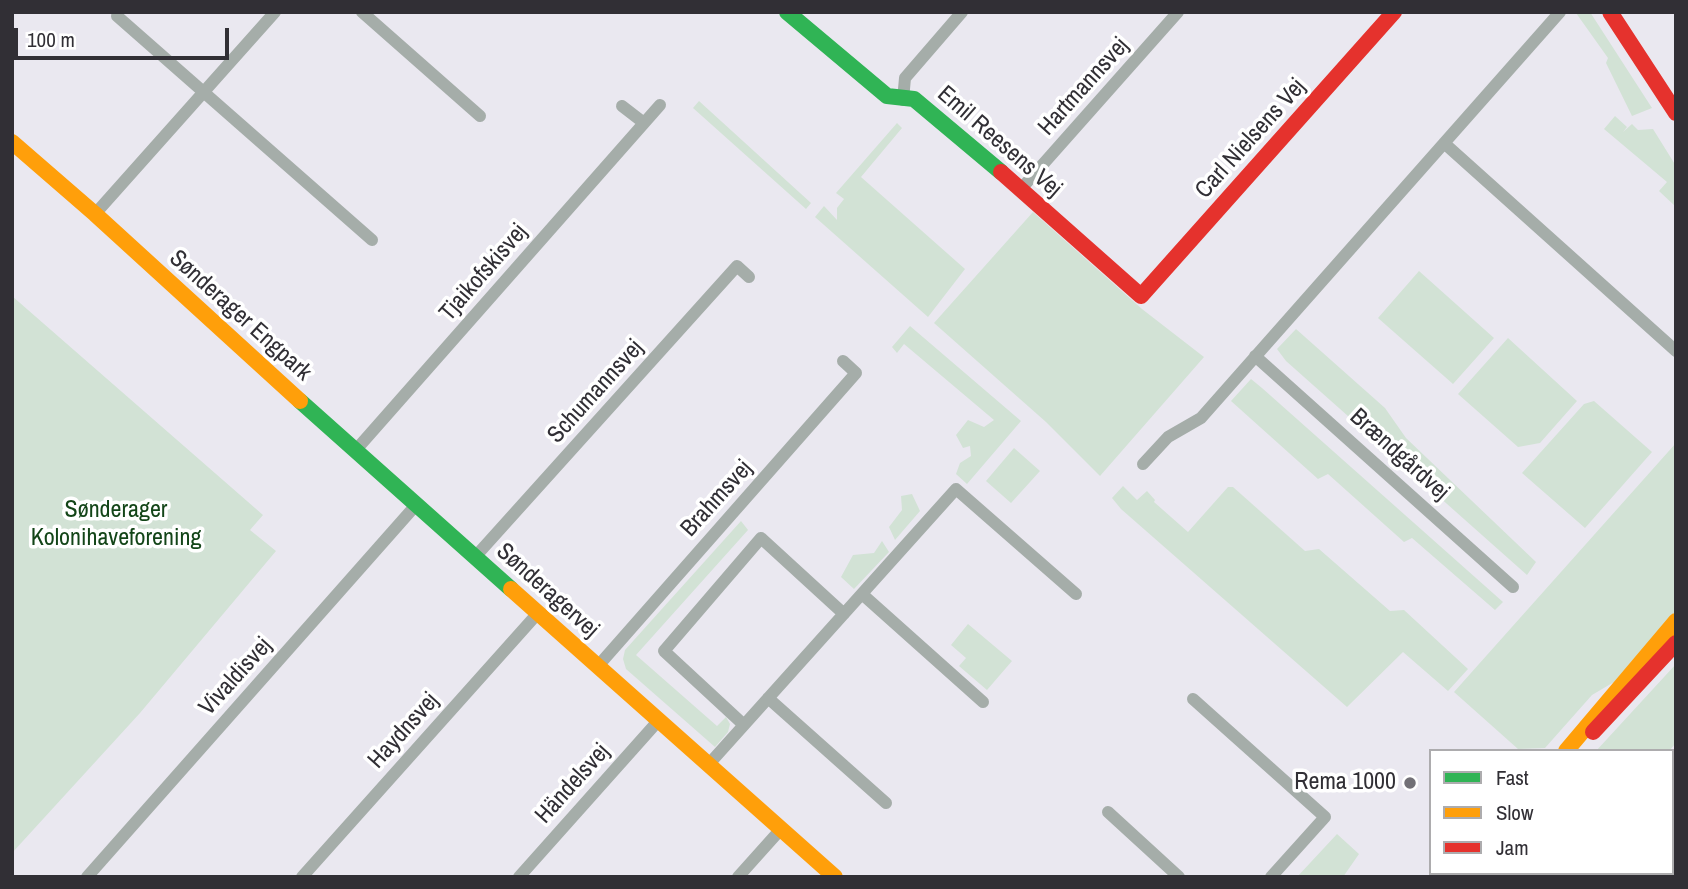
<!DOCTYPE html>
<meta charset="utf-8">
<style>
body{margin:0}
#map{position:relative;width:1688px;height:889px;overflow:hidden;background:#eae8f0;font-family:"Archivo Narrow",sans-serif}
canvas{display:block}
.frame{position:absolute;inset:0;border:14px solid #312f35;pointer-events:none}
.legend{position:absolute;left:1429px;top:749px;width:245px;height:126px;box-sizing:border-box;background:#fff;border:2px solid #adacae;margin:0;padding:9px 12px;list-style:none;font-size:21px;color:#312f35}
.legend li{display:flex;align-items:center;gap:14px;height:35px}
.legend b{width:35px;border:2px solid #adacae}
.scale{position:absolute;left:14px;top:28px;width:215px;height:32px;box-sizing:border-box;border:4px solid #312f35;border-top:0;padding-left:9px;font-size:21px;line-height:24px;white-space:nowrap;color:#312f35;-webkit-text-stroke:5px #fff;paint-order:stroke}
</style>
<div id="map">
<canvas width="1688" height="889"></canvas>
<div class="frame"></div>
<ul class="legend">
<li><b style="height:9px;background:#30b455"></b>Fast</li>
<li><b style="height:9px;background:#ff9f0a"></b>Slow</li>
<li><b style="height:9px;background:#e5322d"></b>Jam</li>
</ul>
<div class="scale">100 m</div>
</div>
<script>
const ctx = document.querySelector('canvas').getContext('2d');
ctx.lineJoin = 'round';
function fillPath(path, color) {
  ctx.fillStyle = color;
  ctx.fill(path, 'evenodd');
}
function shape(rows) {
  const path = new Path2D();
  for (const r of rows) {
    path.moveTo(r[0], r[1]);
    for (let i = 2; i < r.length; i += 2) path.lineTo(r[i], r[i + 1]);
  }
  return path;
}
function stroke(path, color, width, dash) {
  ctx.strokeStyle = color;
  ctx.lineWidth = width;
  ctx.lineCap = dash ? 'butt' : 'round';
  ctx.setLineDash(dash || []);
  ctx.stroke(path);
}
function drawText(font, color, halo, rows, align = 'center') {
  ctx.font = font + ' "Archivo Narrow",sans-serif';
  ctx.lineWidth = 7;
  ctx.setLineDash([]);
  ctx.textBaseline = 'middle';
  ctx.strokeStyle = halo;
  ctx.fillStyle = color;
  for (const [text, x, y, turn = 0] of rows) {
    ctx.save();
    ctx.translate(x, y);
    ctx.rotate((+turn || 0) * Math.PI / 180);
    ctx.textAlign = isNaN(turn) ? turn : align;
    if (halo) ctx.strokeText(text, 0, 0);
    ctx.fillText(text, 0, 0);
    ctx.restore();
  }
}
const green = shape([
 [1590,12,1652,108,1632,116,1606,63,1608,58,1576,13],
 [699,101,811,203,806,209,693,108],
 [1615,116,1627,127,1623,132,1632,124,1638,130,1653,129,1676,166,1676,207,1659,191,1667,182,1604,129],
 [897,123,902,128,861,177,965,269,928,317,815,217,824,206,837,220,837,208,844,199,836,193],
 [1033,212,1142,309,1204,357,1100,476,1046,422,934,323],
 [1419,271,1494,338,1453,384,1378,318],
 [12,296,263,515,250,530,276,551,140,713,12,853],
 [910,326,1021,421,967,484,956,474,960,463,971,456,970,446,963,448,956,435,968,420,984,427,994,420,904,344,897,353,892,347],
 [1296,329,1385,408,1406,438,1536,562,1527,575,1286,361,1277,349],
 [1508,338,1577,401,1540,443,1518,447,1458,394],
 [1251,379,1262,388,1503,602,1495,610,1412,538,1404,542,1328,474,1318,479,1231,401],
 [1594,401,1652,452,1585,528,1522,473,1584,404],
 [1676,443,1676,611,1614,682,1592,695,1545,748,1518,749,1454,692],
 [1014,448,1040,471,1011,503,986,481],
 [1123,486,1137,500,1147,491,1155,500,1154,502,1188,532,1228,487,1233,487,1305,551,1319,549,1390,611,1404,610,1468,669,1448,691,1403,652,1347,707,1121,509,1112,498],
 [912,494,920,511,895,540,889,527,902,510,901,496],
 [741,521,748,530,636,655,717,726,726,717,730,724,728,732,715,747,626,669,623,659,625,650],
 [882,541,889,552,854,589,841,577,853,555,874,553],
 [968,624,1012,661,987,690,959,666,966,658,951,645],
 [1676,664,1676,743,1669,751,1596,751],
 [1337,834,1359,854,1343,877,1297,877]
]);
const street = shape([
 [362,12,480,116],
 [117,16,372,240],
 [903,100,905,78,962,12],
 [622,106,644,123],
 [1444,143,1676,351],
 [1021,189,1178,12],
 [95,214,275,12],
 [1255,356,1513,587],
 [355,451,660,105],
 [1143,464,1168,437,1201,418,1560,12],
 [475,557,737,266,749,277],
 [862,594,983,702],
 [598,666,856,373,843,361],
 [768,698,886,803],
 [1193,699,1325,817,1271,877],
 [744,725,664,651,761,538,844,614],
 [1672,763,1676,759],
 [709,764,956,489,1076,594],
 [1108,812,1179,877],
 [1672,857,1676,861],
 [87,877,416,505],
 [302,877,538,613],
 [519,877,659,720],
 [738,877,781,829],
 [1513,877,1516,873]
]);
const fast = shape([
 [787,12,887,96,914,99,1001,172],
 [300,401,511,589]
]);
const slow = shape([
 [12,142,95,214,300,401],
 [511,589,835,877],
 [1566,751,1676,621],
 [1458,877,1461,873]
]);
const jam = shape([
 [1610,12,1676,113],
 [1001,172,1141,296,1394,12],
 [1593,732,1676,643]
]);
const markers = [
 [1410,783,7,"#727076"]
];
const streetNames = [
 ["Hartmannsvej",1084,87,-48],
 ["Carl Nielsens Vej",1251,139,-48],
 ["Emil Reesens Vej",999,142,41],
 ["Tjaikofskisvej",484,273,-49],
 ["Sønderager Engpark",240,316,42],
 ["Schumannsvej",596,392,-48],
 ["Brændgårdvej",1399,455,42],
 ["Brahmsvej",717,499,-48],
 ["Sønderagervej",547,591,42],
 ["Vivaldisvej",236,677,-48],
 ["Haydnsvej",404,731,-48],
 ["Händelsvej",573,784,-48]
];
const parkNames = [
 ["Sønderager",116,511],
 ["Kolonihaveforening",116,539]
];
const poiNames = [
 ["Rema 1000",1396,783]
];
fillPath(green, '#d2e2d5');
stroke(street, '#a5ada9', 12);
stroke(fast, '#30b455', 16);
stroke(slow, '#ff9f0a', 16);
stroke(jam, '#e5322d', 16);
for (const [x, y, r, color] of markers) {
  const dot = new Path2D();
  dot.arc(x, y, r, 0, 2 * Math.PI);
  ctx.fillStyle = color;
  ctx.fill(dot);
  stroke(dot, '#fff', 2.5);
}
drawText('24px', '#312f35', '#fff', streetNames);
drawText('24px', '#134518', '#fff', parkNames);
drawText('24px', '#312f35', '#fff', poiNames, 'right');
</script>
